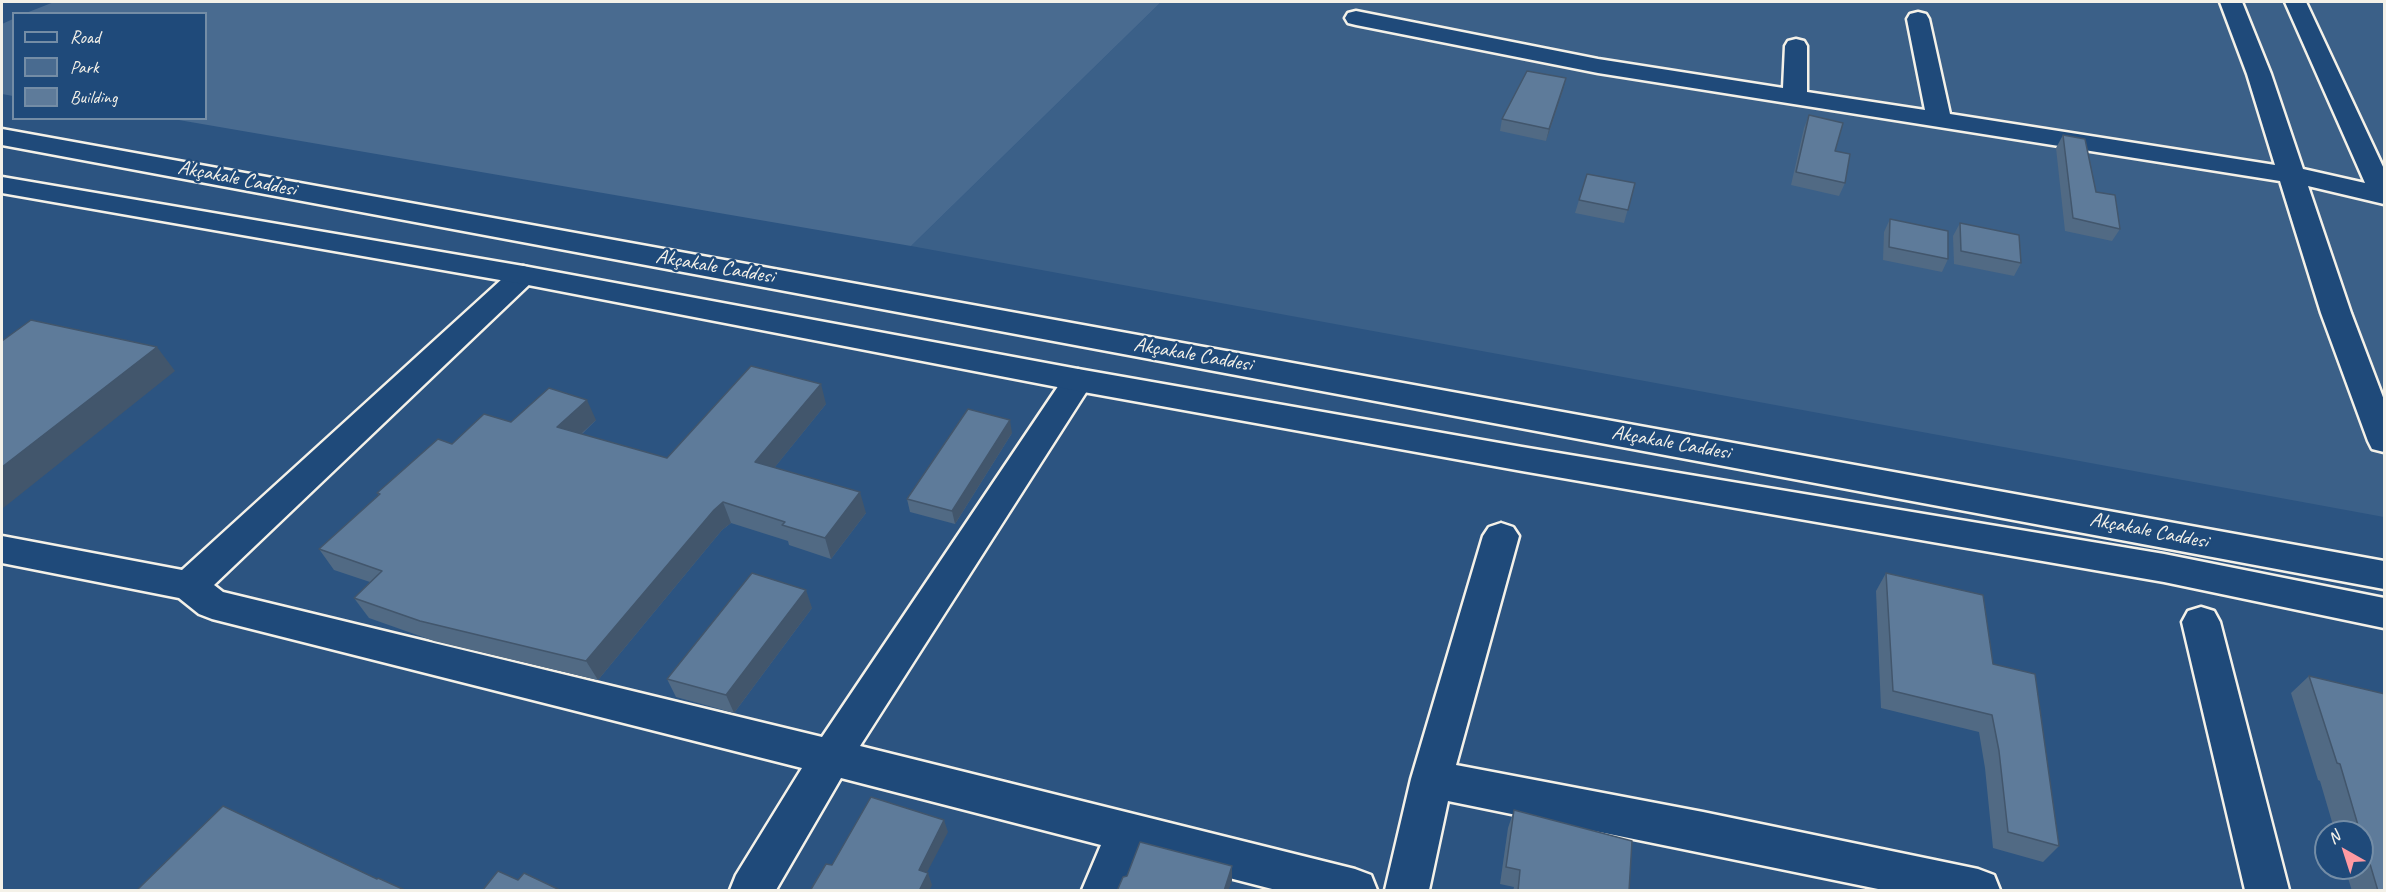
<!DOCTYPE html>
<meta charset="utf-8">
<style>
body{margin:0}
#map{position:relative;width:2386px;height:892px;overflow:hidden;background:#2c5481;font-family:Caveat,sans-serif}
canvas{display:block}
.frame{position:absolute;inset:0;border:3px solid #f4f1e8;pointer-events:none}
.legend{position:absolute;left:12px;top:12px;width:195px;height:108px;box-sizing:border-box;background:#1f4a7a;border:2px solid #748da6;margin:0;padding:8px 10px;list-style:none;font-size:18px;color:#f4f1e8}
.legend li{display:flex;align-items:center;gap:12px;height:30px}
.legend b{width:30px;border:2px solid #748da6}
.north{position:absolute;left:2314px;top:820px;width:60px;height:60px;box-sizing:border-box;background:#1f4a7a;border:2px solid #748da6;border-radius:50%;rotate:321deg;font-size:16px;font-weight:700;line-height:24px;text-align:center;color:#f4f1e8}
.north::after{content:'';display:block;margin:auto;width:21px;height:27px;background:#ff9aa2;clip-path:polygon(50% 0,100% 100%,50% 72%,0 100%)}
</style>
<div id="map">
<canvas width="2386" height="892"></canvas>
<div class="frame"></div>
<ul class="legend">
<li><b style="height:8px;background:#1f4a7a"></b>Road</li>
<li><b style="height:16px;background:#496b90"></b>Park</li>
<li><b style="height:16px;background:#5e7b9a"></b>Building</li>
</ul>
<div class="north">N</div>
</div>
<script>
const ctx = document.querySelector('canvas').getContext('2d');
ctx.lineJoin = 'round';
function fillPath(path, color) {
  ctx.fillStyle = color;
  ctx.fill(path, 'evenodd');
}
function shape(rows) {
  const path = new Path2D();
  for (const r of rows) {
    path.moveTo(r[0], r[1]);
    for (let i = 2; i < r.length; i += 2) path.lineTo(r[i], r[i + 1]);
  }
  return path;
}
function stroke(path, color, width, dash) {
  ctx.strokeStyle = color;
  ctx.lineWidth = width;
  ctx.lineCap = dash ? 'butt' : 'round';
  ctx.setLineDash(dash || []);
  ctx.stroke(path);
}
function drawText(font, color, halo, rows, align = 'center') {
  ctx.font = font + ' Caveat,sans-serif';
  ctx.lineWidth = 5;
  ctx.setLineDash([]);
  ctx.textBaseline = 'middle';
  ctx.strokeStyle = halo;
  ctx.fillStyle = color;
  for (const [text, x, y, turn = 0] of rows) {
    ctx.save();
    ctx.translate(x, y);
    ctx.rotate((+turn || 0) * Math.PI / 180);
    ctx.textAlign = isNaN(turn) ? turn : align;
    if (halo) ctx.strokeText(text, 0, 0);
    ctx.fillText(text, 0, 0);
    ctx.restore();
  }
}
const built = shape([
 [1161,2,2384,2,2384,517,911,246]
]);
const green = shape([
 [54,2,1161,2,911,246,173,119,206,118,206,14,26,13],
 [13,19,13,96,2,94,2,24]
]);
const minor = shape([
 [2220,2,2242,2,2271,74,2303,169,2365,183,2285,2,2306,2,2384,169,2384,204,2308,186,2351,313,2384,400,2384,452,2372,449,2368,441,2321,313,2280,181,1598,73,1356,25,1348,23,1345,18,1348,13,1356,11,1598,59,1783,88,1785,46,1788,41,1796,39,1804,41,1807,46,1807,92,1925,110,1907,19,1910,14,1918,12,1926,14,1929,19,1950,114,2275,165,2247,74,2220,2],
 [523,266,533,269,537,275,533,281,214,585,223,592,822,737,1067,373,1078,369,1089,373,1094,380,860,746,1355,869,1371,875,1377,890,1276,890,1140,855,1126,890,1082,890,1101,845,841,778,776,890,730,890,736,875,802,768,212,619,199,614,179,598,2,563,2,536,182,570,513,269,523,266],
 [1501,523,1513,527,1519,536,1456,765,1703,812,1978,869,1994,875,2000,890,1883,890,1448,801,1429,890,1385,890,1411,779,1483,536,1489,527,1501,523],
 [2201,607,2214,611,2220,622,2289,890,2245,890,2182,622,2188,611,2201,607]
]);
const major = shape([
 [2,129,2384,561,2384,589,2,145,2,129],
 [2,177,523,266,1078,369,1522,447,2164,554,2384,598,2384,628,2164,582,1522,471,1078,391,523,284,2,193,2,177]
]);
const wall = shape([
 [1563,90,1546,141,1500,131,1502,119],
 [1809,115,1835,151,1845,183,1839,196,1791,185,1804,128],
 [2063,135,2096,192,2120,229,2112,241,2065,231,2056,148],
 [1635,183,1624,223,1575,213,1579,200],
 [1890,219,1948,259,1942,272,1883,260,1884,232],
 [1960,223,2021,263,2014,276,1954,264,1953,236],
 [826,404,774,468,866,513,831,559,789,545,788,541,731,523,722,530,598,680,434,641,369,618,354,598,370,582,334,570,319,549,379,496,377,493,452,444,596,420,582,434,667,458],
 [1012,433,955,524,910,512,907,499],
 [1886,573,1993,664,2059,846,2043,862,1993,848,1985,768,1979,732,1881,708,1876,591],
 [812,608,734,713,676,697,667,679],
 [2309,676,2385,891,2352,891,2345,868,2362,868,2362,832,2335,832,2320,781,2318,780,2291,693],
 [1514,810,1629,891,1513,891,1514,887,1500,884,1508,828]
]);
const shadedWall = shape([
 [1566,78,1563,90,1546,141,1549,129],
 [157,347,175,371,2,509,2,467],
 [821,384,826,404,762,483,755,462],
 [587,400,596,420,567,447,557,427],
 [1010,420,1012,433,955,524,952,511],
 [860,492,866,513,831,559,825,538],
 [723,502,731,523,722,530,598,680,586,661,714,510],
 [806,590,812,608,734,713,726,695],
 [944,820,948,832,922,882,919,870],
 [1232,866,1232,881,1228,891,1224,891],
 [928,873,932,885,929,891,919,891]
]);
const building = shape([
 [1527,71,1566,78,1549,129,1502,119,1527,71],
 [1809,115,1843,123,1835,151,1850,154,1845,183,1796,172,1809,115],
 [2063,135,2085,139,2096,192,2115,195,2120,229,2073,218,2063,135],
 [1587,174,1635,183,1628,210,1579,200,1587,174],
 [1890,219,1948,231,1948,259,1889,247,1890,219],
 [1960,223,2019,235,2021,263,1961,251,1960,223],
 [31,320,157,347,2,467,2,341,31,320],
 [751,366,821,384,755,462,860,492,825,538,782,525,785,522,723,502,714,510,586,661,420,621,354,598,382,571,319,549,380,494,377,493,438,439,452,444,484,414,511,422,549,388,587,400,557,427,667,458,751,366],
 [968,409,1010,420,952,511,907,499,968,409],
 [752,573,806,590,726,695,667,679,752,573],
 [1886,573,1983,595,1993,664,2035,674,2059,846,2008,832,1999,751,1992,715,1893,691,1886,573],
 [2309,676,2385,694,2385,891,2378,891,2362,837,2362,832,2360,832,2340,764,2337,763,2309,676],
 [871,797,944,820,919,870,928,873,919,891,810,891,826,864,832,865,871,797],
 [223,806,377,879,378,878,407,891,136,891,223,806],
 [1514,810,1632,841,1629,891,1518,891,1520,870,1506,867,1514,810],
 [1140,842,1232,866,1224,891,1117,891,1123,877,1127,876,1140,842],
 [498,871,518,880,524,873,562,891,482,891,498,871]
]);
const streetNames = [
 ["Akçakale Caddesi",237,179,11],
 ["Akçakale Caddesi",715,267,10],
 ["Akçakale Caddesi",1193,355,10],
 ["Akçakale Caddesi",1671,443,10],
 ["Akçakale Caddesi",2149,531,11]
];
fillPath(built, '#3b6088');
fillPath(green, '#496b90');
stroke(minor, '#f4f1e8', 5);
stroke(major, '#f4f1e8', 5);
fillPath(minor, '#1f4a7a');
fillPath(major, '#1f4a7a');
fillPath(wall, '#516a84');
fillPath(shadedWall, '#42566c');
fillPath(building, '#5e7b9a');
stroke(building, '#42566c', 1.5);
drawText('21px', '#f4f1e8', '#1f4a7a', streetNames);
</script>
